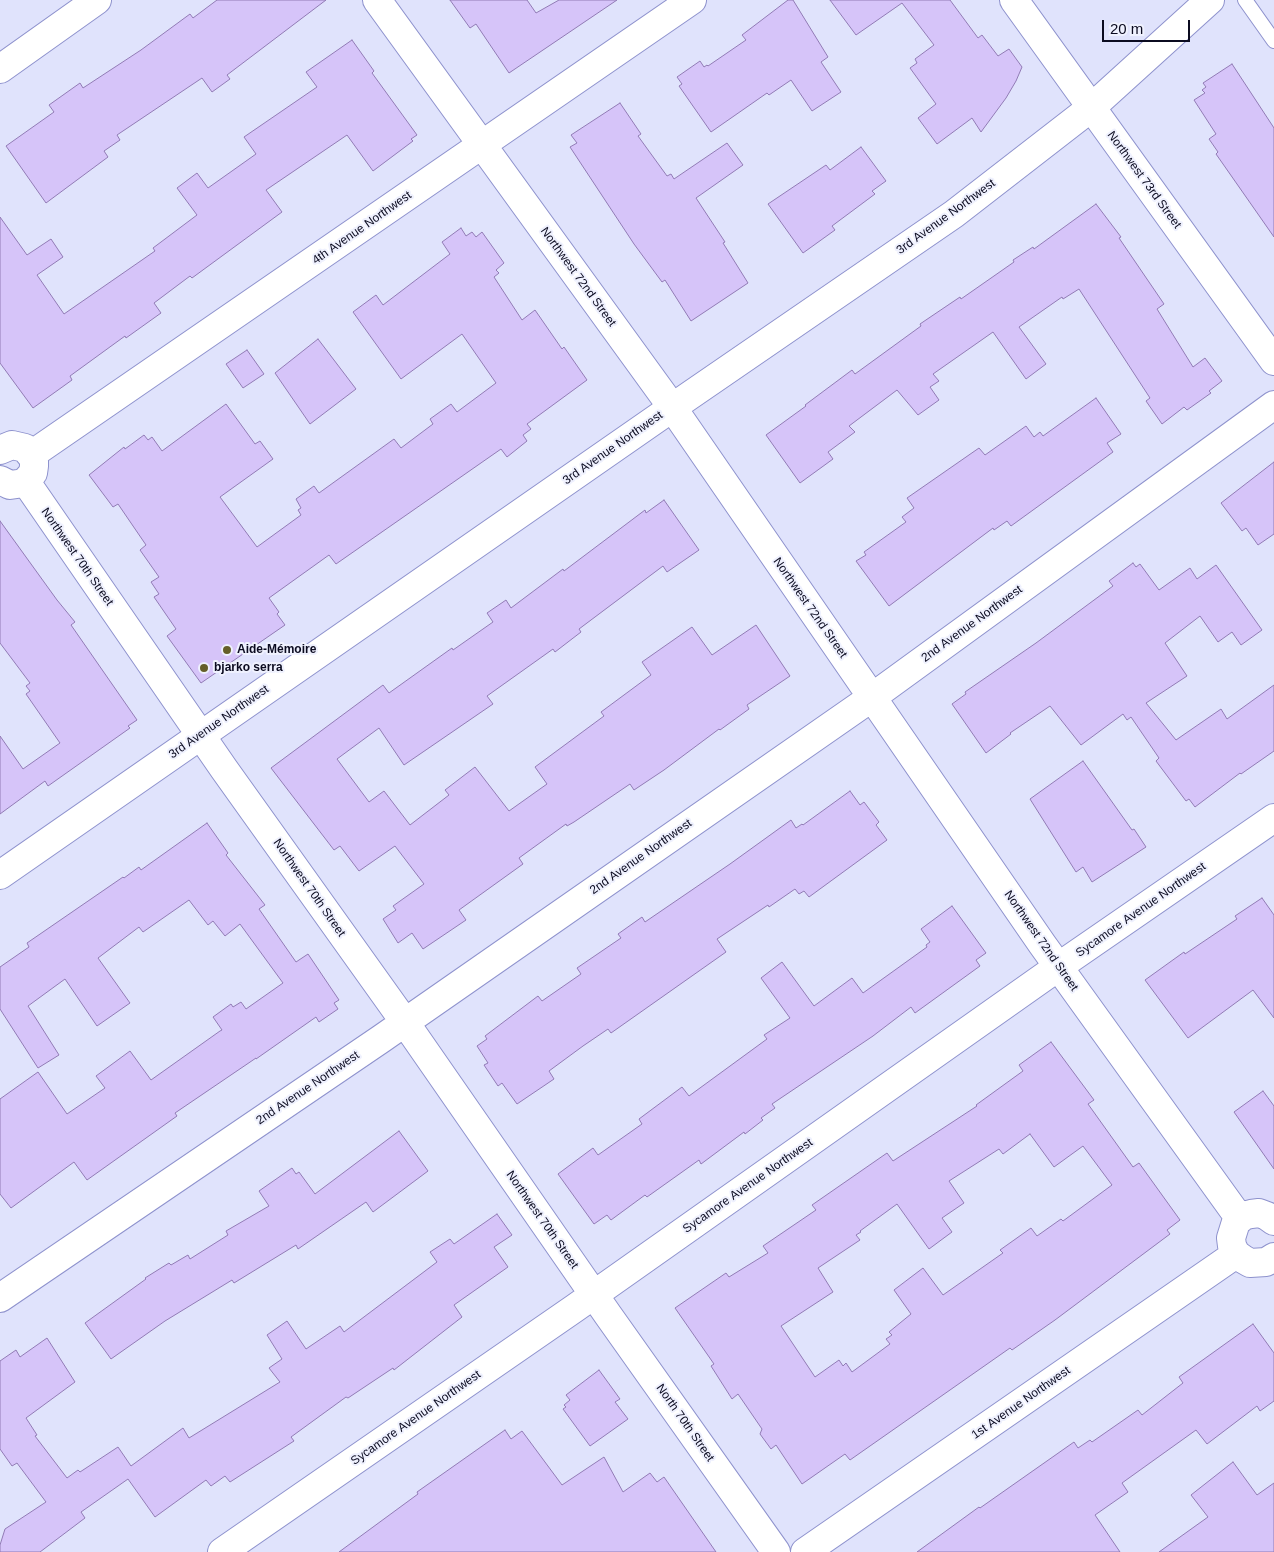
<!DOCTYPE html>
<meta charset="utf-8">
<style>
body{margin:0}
#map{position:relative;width:1274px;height:1552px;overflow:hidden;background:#e0e3fc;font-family:Helvetica,sans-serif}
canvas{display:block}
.scale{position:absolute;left:1102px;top:20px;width:88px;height:22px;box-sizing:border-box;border:2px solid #0b0b20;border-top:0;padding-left:6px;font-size:15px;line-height:18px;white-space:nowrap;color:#0b0b20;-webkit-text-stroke:4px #eff1fe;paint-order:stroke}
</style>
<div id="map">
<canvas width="1274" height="1552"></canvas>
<div class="scale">20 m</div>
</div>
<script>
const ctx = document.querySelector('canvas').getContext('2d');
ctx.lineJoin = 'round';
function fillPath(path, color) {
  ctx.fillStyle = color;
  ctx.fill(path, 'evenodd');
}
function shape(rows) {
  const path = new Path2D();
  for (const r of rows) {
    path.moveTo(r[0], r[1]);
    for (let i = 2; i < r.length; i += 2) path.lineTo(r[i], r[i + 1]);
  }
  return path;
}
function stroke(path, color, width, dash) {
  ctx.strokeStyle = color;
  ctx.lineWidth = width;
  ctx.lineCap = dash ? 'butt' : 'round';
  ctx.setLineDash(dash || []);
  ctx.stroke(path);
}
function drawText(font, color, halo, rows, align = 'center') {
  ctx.font = font + ' Helvetica,sans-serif';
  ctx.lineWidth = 4;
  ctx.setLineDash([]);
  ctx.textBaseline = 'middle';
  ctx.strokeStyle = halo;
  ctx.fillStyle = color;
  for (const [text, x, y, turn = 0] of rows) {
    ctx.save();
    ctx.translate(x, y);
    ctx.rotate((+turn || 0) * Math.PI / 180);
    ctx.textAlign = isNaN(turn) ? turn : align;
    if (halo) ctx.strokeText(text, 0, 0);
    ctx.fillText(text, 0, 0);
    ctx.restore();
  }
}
const building = shape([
 [217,0,326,0,227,75,230,79,212,92,202,78,117,135,120,140,104,151,108,157,46,203,6,146,54,112,49,105,80,83,83,88,141,50,190,14,193,18,217,0],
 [450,0,527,0,536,13,559,0,617,0,509,73,476,24,470,28,450,0],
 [788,0,793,0,828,57,821,62,841,92,812,111,791,80,769,95,767,93,711,132,679,86,682,84,677,77,700,61,704,67,707,65,708,66,746,40,742,35,788,0],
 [830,0,950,0,978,38,982,35,998,56,1009,49,1022,67,1016,81,1006,98,981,132,972,118,937,144,918,118,936,104,910,68,917,63,915,59,934,45,902,3,856,35,830,0],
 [352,40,374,71,372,73,417,135,411,139,413,141,373,171,347,135,266,190,282,212,192,278,190,276,154,303,161,313,126,338,125,336,70,376,72,380,33,408,0,363,0,217,27,255,51,239,63,257,37,275,64,314,155,251,153,248,197,215,177,188,197,173,208,188,256,154,244,137,317,87,306,72,352,40],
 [1232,64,1274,128,1274,237,1216,154,1218,152,1209,139,1216,134,1194,100,1205,93,1202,90,1206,87,1203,83,1232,64],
 [620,103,641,134,638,136,667,176,671,174,674,179,727,143,743,165,696,198,725,242,723,243,748,283,691,321,665,280,662,282,634,244,570,147,577,143,571,135,620,103],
 [861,147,886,181,872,191,875,194,832,226,835,230,803,253,768,204,826,165,830,170,861,147],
 [1096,204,1121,237,1119,238,1164,304,1157,309,1193,367,1205,358,1222,381,1209,391,1211,393,1187,410,1184,407,1162,424,1146,401,1150,398,1079,289,1063,299,1062,297,1019,327,1046,364,1026,379,993,332,933,374,939,381,930,387,939,400,918,415,897,390,849,426,855,432,828,452,833,459,800,483,766,435,806,406,805,405,852,370,855,374,921,326,920,324,960,297,961,299,1014,262,1013,260,1033,247,1034,249,1096,204],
 [461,228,466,236,472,232,476,237,482,232,504,263,496,270,499,273,494,277,522,320,535,310,562,349,564,347,587,380,527,424,531,429,523,435,527,441,507,457,501,449,336,564,329,555,269,598,279,612,277,614,285,625,201,683,167,636,176,629,154,597,159,594,151,582,159,577,140,550,146,545,118,504,113,507,89,475,124,447,125,449,144,435,148,440,152,437,162,451,226,404,255,444,260,441,273,459,220,497,257,547,301,515,298,510,301,508,296,499,314,486,319,493,394,439,401,448,433,424,430,419,451,404,457,412,496,383,462,334,401,379,353,312,376,295,383,305,450,254,442,242,461,228],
 [318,339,356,389,310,424,275,373,318,339],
 [247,350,264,374,243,388,226,364,247,350],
 [1096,398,1121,434,1107,443,1113,452,1011,526,1007,521,994,530,993,528,889,606,856,561,866,555,864,552,906,522,902,517,914,508,907,498,979,448,985,455,1026,426,1034,437,1040,432,1043,436,1096,398],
 [1274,462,1274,534,1258,545,1246,528,1242,531,1221,503,1274,462],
 [664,500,699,550,667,572,663,566,579,629,581,632,555,652,553,649,487,696,493,704,404,765,379,728,337,759,369,802,384,791,410,825,449,795,445,790,475,767,509,811,547,784,535,767,604,716,601,712,651,675,642,662,692,627,712,655,756,625,790,676,747,705,749,709,720,730,719,729,664,770,634,790,630,784,574,822,567,826,566,824,519,858,523,864,459,910,466,920,423,949,412,933,398,943,383,919,396,910,393,906,424,884,395,846,359,871,340,846,334,850,271,768,383,685,389,693,452,648,453,650,493,622,487,613,506,600,511,608,563,569,564,571,645,510,646,513,664,500],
 [0,521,57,600,75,622,71,625,137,720,128,726,130,728,48,786,45,781,0,814,0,736,23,769,60,743,26,694,30,691,26,686,30,683,0,643,0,521],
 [1133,563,1136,567,1140,564,1159,590,1190,568,1197,579,1216,565,1262,630,1241,645,1232,632,1218,642,1200,616,1165,643,1187,676,1146,703,1176,740,1221,709,1227,719,1274,685,1274,751,1241,774,1240,773,1195,807,1189,799,1186,801,1156,761,1159,758,1131,717,1127,720,1123,714,1081,745,1050,706,1010,733,1011,734,986,753,952,704,966,694,965,692,1036,643,1113,586,1109,581,1133,563],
 [1083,761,1132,830,1134,829,1146,847,1092,882,1083,867,1076,872,1030,799,1083,761],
 [850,791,860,805,864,802,879,822,876,825,887,840,809,897,804,891,799,894,795,889,769,907,768,905,717,939,726,952,611,1033,608,1029,583,1046,549,1071,554,1079,517,1104,502,1083,498,1086,484,1065,488,1063,477,1046,487,1039,485,1036,538,996,542,1001,581,974,577,968,621,938,618,934,642,917,645,922,730,864,791,820,796,828,802,824,803,825,850,791],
 [207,823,228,853,226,855,265,905,259,909,296,962,308,954,339,1000,334,1003,338,1009,319,1022,316,1017,256,1059,256,1058,175,1113,177,1116,87,1180,74,1162,11,1208,0,1194,0,1099,38,1072,67,1114,105,1088,96,1076,130,1051,151,1080,220,1031,222,1030,213,1017,231,1004,233,1007,241,1002,246,1009,283,983,240,924,225,936,213,921,208,925,189,900,143,932,139,927,98,958,130,1003,97,1026,65,979,28,1006,59,1055,38,1068,0,1009,0,967,29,947,27,943,123,877,124,878,139,867,141,870,207,823],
 [1262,898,1274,915,1274,1018,1253,990,1188,1038,1145,980,1184,952,1185,954,1237,919,1235,916,1262,898],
 [952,906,986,953,976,960,980,966,915,1013,911,1007,873,1036,772,1104,775,1108,761,1118,763,1120,745,1134,744,1132,701,1164,699,1160,647,1197,645,1195,611,1220,607,1215,594,1224,558,1174,593,1148,598,1155,642,1124,639,1119,682,1087,689,1096,767,1039,764,1035,790,1018,761,978,782,962,814,1006,852,978,863,993,927,947,926,945,930,942,921,929,952,906],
 [1051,1042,1094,1100,1088,1104,1133,1167,1139,1163,1180,1220,1167,1230,1170,1234,1055,1320,1012,1350,1010,1348,850,1460,845,1454,802,1484,776,1445,771,1449,760,1434,762,1429,738,1394,732,1399,711,1366,714,1364,675,1308,726,1273,729,1277,768,1253,763,1246,816,1210,812,1205,887,1153,893,1161,977,1106,976,1105,1023,1071,1019,1065,1051,1042],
 [1030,1134,1054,1167,1083,1146,1112,1185,1063,1221,1061,1219,1037,1236,1031,1228,1000,1250,1003,1253,943,1295,923,1268,894,1290,911,1314,889,1332,892,1335,886,1339,890,1344,852,1372,846,1363,843,1366,839,1360,815,1377,781,1326,833,1292,818,1268,860,1240,856,1235,861,1232,860,1231,897,1204,929,1249,952,1232,942,1218,964,1203,949,1181,999,1149,1003,1154,1030,1134],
 [1263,1091,1274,1106,1274,1169,1234,1112,1263,1091],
 [399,1131,428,1171,373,1212,366,1202,298,1249,296,1245,234,1283,232,1280,165,1321,111,1359,85,1323,146,1279,145,1278,169,1263,171,1265,188,1255,190,1259,228,1235,226,1231,269,1206,259,1191,292,1168,296,1174,299,1172,315,1194,399,1131],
 [497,1214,512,1235,494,1247,508,1267,454,1305,462,1317,394,1370,393,1368,348,1398,346,1397,291,1437,294,1441,230,1482,225,1476,211,1486,206,1480,155,1517,128,1479,81,1512,85,1518,40,1552,0,1552,0,1545,5,1529,46,1502,17,1463,12,1466,0,1449,0,1361,16,1350,20,1357,47,1338,75,1382,26,1418,37,1435,35,1436,67,1478,78,1470,80,1472,118,1447,131,1466,183,1428,189,1438,280,1382,269,1368,282,1359,267,1335,287,1321,306,1349,340,1326,344,1332,437,1262,430,1252,450,1239,454,1244,497,1214],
 [1253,1324,1274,1353,1274,1401,1260,1411,1257,1406,1207,1444,1196,1430,1122,1483,1128,1492,1095,1515,1120,1552,917,1552,979,1507,980,1508,1074,1442,1078,1448,1090,1440,1092,1442,1138,1410,1142,1415,1183,1383,1179,1377,1253,1324],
 [599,1370,620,1399,615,1402,628,1419,590,1446,563,1409,566,1407,564,1405,570,1400,566,1395,599,1370],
 [505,1430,511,1439,522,1431,562,1485,604,1457,623,1492,650,1473,657,1482,664,1477,716,1552,339,1552,418,1494,417,1492,505,1430],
 [1233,1462,1257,1495,1274,1483,1274,1552,1159,1552,1208,1517,1191,1495,1233,1462]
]);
const service = shape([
 [1245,0,1274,41]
]);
const minor = shape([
 [377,0,672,407,1042,944,1240,1219],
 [1014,0,1274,361],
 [0,69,97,0],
 [0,450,12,445,25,448,34,459,34,466,33,473,24,483,10,485,0,480],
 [31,455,692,0],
 [26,482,224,769,404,1021,608,1315,776,1552],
 [1274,1221,1267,1216,1259,1213,1251,1214,1243,1216,1236,1222,1231,1238,1232,1246,1236,1254,1243,1259,1250,1263,1266,1262,1274,1257],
 [0,1298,381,1039,871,698,1274,405],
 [222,1552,575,1308,1058,967,1274,818],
 [805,1552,1236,1254]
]);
const tertiary = shape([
 [0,875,689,396,954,214,1092,107,1210,0]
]);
const markers = [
 [227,650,5,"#655e2a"],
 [204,668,5,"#655e2a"]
];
const streetNames = [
 ["Northwest 73rd Street",1144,180,54],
 ["3rd Avenue Northwest",946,217,-36],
 ["4th Avenue Northwest",362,228,-35],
 ["Northwest 72nd Street",578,277,54],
 ["3rd Avenue Northwest",613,448,-35],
 ["Northwest 70th Street",77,557,55],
 ["Northwest 72nd Street",810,608,55],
 ["2nd Avenue Northwest",972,624,-36],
 ["3rd Avenue Northwest",219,722,-35],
 ["2nd Avenue Northwest",641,857,-35],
 ["Northwest 70th Street",309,888,55],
 ["Sycamore Avenue Northwest",1141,910,-35],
 ["Northwest 72nd Street",1041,941,55],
 ["2nd Avenue Northwest",308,1088,-34],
 ["Sycamore Avenue Northwest",748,1186,-35],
 ["Northwest 70th Street",542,1220,55],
 ["1st Avenue Northwest",1021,1403,-35],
 ["Sycamore Avenue Northwest",416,1418,-35],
 ["North 70th Street",685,1423,55]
];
const poiNames = [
 ["Aide-Mémoire",237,650],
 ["bjarko serra",214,668]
];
fillPath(building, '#d6c4f9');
stroke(building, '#917bb5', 1);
stroke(service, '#8e92cd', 16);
stroke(minor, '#8e92cd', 30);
stroke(tertiary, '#8e92cd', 30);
stroke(service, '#fff', 14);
stroke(minor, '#fff', 28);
stroke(tertiary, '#fff', 28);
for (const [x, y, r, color] of markers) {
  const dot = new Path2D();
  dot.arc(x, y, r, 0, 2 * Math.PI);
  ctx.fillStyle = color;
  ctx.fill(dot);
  stroke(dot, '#eff1fe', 2);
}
drawText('12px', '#0b0b20', '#eff1fe', streetNames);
drawText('bold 12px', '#0b0b20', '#eff1fe', poiNames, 'left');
</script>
